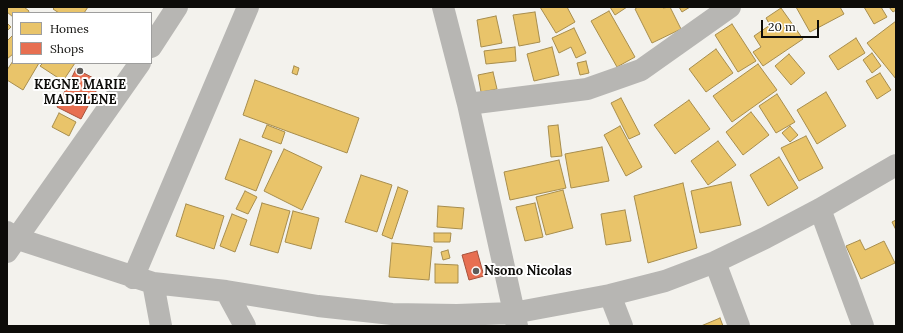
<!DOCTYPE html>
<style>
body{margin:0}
#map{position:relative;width:903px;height:333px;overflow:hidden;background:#f3f2ed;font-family:Lora,serif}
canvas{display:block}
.frame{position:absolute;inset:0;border:8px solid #0d0c09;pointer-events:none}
.legend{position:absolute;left:12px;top:12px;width:140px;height:52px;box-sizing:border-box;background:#fff;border:1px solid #9e9e9d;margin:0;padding:5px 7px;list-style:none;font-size:12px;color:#0d0c09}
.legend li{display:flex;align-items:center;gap:8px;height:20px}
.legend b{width:20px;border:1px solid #9e9e9d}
.scale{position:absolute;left:761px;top:20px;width:58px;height:18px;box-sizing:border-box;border:2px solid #0d0c09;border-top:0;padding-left:5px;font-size:12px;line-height:14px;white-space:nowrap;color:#0d0c09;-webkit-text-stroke:3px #fff;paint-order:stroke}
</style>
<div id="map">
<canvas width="903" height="333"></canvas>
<div class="frame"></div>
<ul class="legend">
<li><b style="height:11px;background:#e9c46a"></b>Homes</li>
<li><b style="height:11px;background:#e76f51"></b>Shops</li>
</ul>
<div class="scale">20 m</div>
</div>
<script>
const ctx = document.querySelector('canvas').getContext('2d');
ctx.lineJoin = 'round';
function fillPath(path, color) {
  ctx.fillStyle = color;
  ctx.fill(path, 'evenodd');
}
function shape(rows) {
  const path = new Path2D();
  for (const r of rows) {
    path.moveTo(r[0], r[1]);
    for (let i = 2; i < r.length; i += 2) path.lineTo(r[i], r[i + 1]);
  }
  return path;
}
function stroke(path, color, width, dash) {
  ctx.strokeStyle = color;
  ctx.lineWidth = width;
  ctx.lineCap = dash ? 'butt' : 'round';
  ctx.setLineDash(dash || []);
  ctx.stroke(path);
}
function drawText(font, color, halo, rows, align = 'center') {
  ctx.font = font + ' Lora,serif';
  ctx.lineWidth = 4;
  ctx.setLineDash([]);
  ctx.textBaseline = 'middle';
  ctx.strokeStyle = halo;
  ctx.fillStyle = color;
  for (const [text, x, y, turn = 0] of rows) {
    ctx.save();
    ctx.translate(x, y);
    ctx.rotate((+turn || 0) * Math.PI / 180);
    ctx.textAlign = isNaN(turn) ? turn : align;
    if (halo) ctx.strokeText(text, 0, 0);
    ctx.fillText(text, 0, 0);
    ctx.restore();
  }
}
const homes = shape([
 [7,7,24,7,29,11,28,13,13,13,13,17,7,12,7,7],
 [55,7,88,7,84,13,59,13,53,9,55,7],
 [540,7,567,7,575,22,556,33,540,7],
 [610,7,627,7,615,15,610,7],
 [638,7,662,7,663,8,670,7,681,29,652,43,635,9,638,7],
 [679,7,690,7,682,12,679,7],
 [796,7,840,7,844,14,810,32,796,7],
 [864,7,881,7,887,17,874,24,864,7],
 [889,7,896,7,896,10,893,12,889,7],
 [781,8,803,39,763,66,753,52,761,47,754,36,770,25,766,18,781,8],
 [609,11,635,57,617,67,591,21,609,11],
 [535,12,540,42,519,46,513,15,535,12],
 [496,16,502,43,481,47,477,20,496,16],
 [896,21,896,79,867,43,896,21],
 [7,23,11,27,7,31,7,23],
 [732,24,756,61,738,72,715,35,732,24],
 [574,28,586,53,576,58,571,47,559,53,552,38,574,28],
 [13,35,13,54,7,59,7,41,13,35],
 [856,38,865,53,838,70,829,56,856,38],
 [515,47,516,61,486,64,484,51,515,47],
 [552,47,559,75,534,81,527,54,552,47],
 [716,49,733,73,706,92,689,69,716,49],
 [872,53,881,66,872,73,863,60,872,53],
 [789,54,805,73,791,85,775,66,789,54],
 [13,61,13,63,39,63,23,90,7,80,7,70,13,61],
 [586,61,589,73,580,75,577,63,586,61],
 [43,63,75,63,63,81,40,66,43,63],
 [758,64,777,90,732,122,713,96,758,64],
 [294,66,299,68,297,75,292,73,294,66],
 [493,72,497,89,481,92,478,75,493,72],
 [880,73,891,90,877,99,866,81,880,73],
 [255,80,359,118,347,153,243,115,255,80],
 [826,92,846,126,817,144,797,110,826,92],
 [777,94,795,122,776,133,759,106,777,94],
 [621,98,640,134,629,139,611,103,621,98],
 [689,100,710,129,675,154,654,125,689,100],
 [751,112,769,135,743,155,726,132,751,112],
 [59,113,76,122,69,136,52,127,59,113],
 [267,125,285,132,281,144,262,137,267,125],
 [558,125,562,156,551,157,548,126,558,125],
 [620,126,642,167,626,176,604,135,620,126],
 [790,126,798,135,790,142,782,133,790,126],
 [806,136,823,168,799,181,781,148,806,136],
 [240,139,272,151,256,191,225,179,240,139],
 [718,141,736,165,708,185,691,161,718,141],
 [602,147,609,181,571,188,565,154,602,147],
 [284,149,322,167,302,210,264,191,284,149],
 [779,157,798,188,768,206,750,175,779,157],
 [559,160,566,188,510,200,504,172,559,160],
 [361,175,392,185,377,232,345,222,361,175],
 [731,182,741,225,700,233,691,191,731,182],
 [683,183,697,248,648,263,634,196,683,183],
 [398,187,408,191,392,239,382,235,398,187],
 [563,190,573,228,546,235,536,197,563,190],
 [245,191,257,197,248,214,236,209,245,191],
 [262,203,290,211,278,253,250,245,262,203],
 [535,203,543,237,525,241,516,207,535,203],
 [186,204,224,216,214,249,176,236,186,204],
 [438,206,464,208,462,229,437,227,438,206],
 [625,210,631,241,606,245,601,214,625,210],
 [293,211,319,218,311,249,285,242,293,211],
 [232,214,247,220,235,252,220,246,232,214],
 [896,220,896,230,892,222,896,220],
 [434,233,451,233,450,242,434,242,434,233],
 [860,240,865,250,884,241,895,263,861,279,846,246,860,240],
 [392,243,432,247,429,280,389,277,392,243],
 [448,250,450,258,443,260,441,252,448,250],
 [435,264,458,265,458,283,435,283,435,264],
 [720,318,723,326,701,326,720,318]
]);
const shops = shape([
 [76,69,101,82,81,119,57,107,76,69],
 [477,251,484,276,469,280,462,255,477,251]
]);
const minor = shape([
 [443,7,468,104,517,326],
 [151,47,177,7],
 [468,104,587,89,641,70,730,7],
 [820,209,863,326],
 [7,232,15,238,153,283,226,291,318,306,392,314,457,315,513,313,610,295,665,281,715,262,765,238,820,209,896,165],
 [7,252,140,63],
 [715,262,739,326],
 [133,278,248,7],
 [153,283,161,326],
 [226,291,245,326],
 [610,295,622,326]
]);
const markers = [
 [80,71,4,"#5e5c59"],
 [476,271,4,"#5e5c59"]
];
const poiNames = [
 ["KEGNE MARIE",80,85],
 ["MADELENE",80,100],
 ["Nsono Nicolas",484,271,"left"]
];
fillPath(homes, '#e9c46a');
stroke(homes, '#a78d4d', 1);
fillPath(shops, '#e76f51');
stroke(shops, '#a6513b', 1);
stroke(minor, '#b7b6b3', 22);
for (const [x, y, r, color] of markers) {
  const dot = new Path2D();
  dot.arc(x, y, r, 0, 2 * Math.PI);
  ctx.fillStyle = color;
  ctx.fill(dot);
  stroke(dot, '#fff', 1.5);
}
drawText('bold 13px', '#0d0c09', '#fff', poiNames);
</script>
